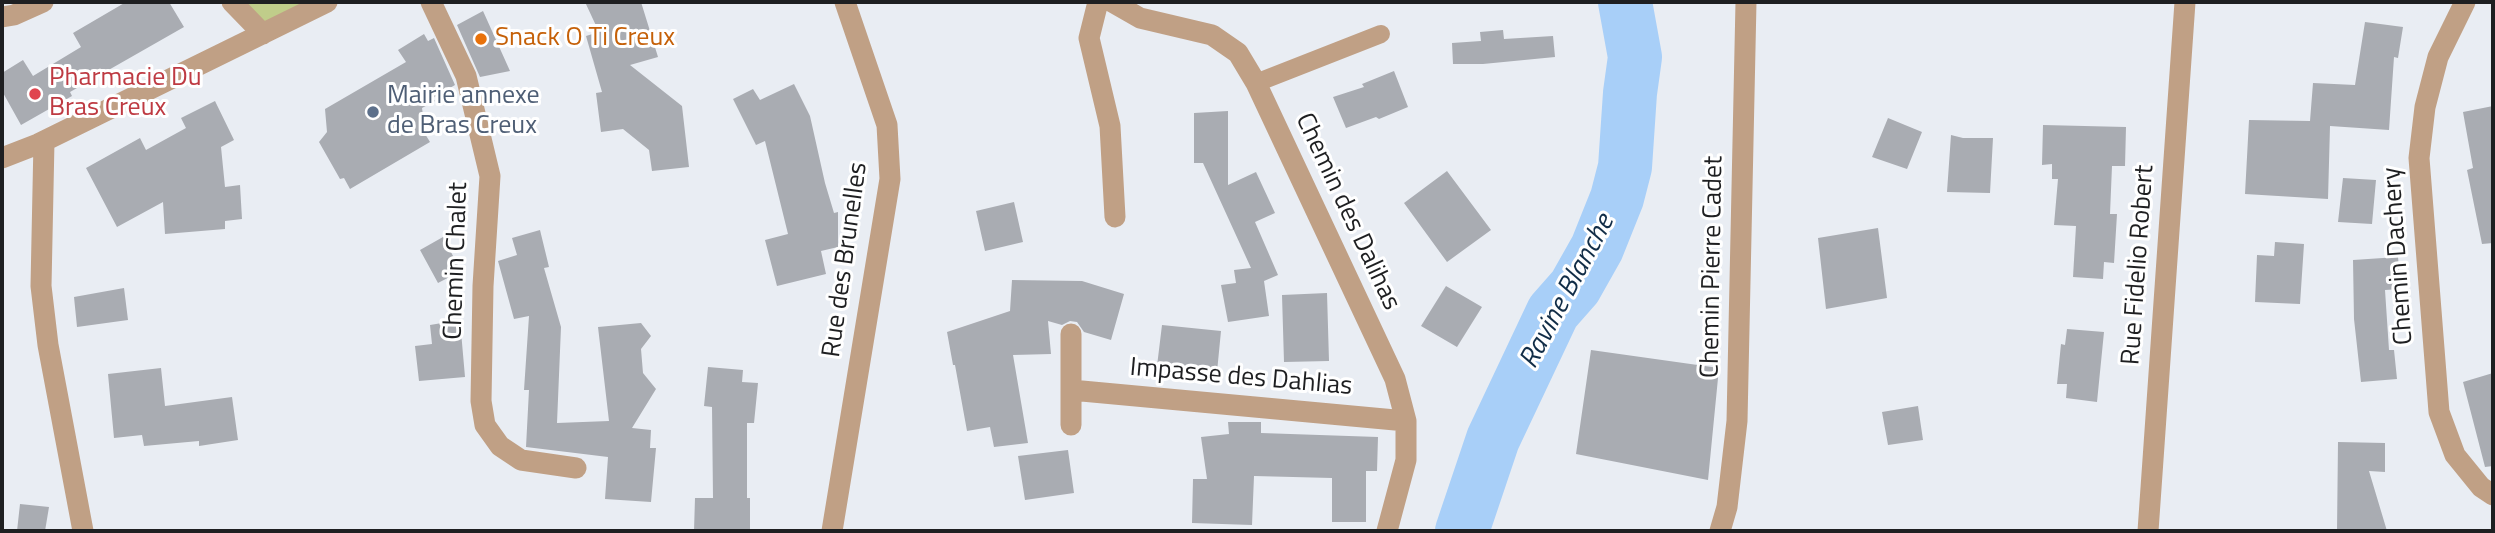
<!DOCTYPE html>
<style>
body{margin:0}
#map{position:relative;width:2495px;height:533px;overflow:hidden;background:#e9edf3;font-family:"Titillium Web",sans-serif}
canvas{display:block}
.frame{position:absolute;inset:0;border:4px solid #1e1f21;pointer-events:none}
</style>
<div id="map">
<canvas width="2495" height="533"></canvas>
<div class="frame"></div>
</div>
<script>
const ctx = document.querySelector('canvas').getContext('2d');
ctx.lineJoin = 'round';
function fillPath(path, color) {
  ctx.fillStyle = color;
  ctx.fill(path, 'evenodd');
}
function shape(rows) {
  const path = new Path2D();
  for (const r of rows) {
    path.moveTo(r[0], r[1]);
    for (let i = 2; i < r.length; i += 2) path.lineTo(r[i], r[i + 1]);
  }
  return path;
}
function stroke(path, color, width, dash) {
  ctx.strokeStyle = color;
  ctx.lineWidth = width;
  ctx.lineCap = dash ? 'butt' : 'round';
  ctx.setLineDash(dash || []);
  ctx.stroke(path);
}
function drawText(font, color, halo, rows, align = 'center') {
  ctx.font = font + ' "Titillium Web",sans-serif';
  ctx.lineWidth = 6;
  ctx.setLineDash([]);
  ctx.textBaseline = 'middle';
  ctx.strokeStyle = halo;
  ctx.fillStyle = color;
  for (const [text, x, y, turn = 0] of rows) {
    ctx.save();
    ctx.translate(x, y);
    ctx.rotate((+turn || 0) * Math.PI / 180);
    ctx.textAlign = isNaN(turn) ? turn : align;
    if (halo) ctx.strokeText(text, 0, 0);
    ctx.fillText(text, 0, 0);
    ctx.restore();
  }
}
const green = shape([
 [239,2,305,2,259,29]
]);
const river = shape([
 [1462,531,1493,439,1553,312,1575,287,1597,248,1617,198,1625,167,1630,93,1635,57,1625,2]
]);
const building = shape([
 [126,2,169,2,184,27,70,92,72,96,21,125,2,91,2,73,23,60,33,76,81,47,73,33],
 [585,2,641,2,658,57,630,65,682,106,689,167,652,171,649,150,623,129,601,132,596,93,602,92,586,36,599,32],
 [483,11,510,71,480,77,457,25],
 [2365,22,2403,27,2398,58,2394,57,2389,130,2330,126,2328,199,2245,194,2249,120,2310,121,2313,83,2355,85],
 [1503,30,1504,39,1553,36,1555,57,1483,64,1453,64,1452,43,1481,41,1480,32],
 [424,34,428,41,434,38,455,85,433,98,435,101,422,108,424,123,422,129,430,142,350,189,344,178,340,179,319,142,327,132,325,109,406,62,398,50],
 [1394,71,1408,107,1379,119,1376,117,1346,128,1333,97,1364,87,1362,84],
 [794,84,810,116,825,183,834,213,838,212,838,247,821,251,826,274,777,286,765,240,788,234,765,141,756,145,733,99,753,89,760,100],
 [215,101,234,140,221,147,225,187,240,185,242,219,225,221,225,229,165,234,163,202,117,227,86,168,140,138,146,150,186,128,181,118],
 [2493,106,2493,243,2482,244,2467,170,2473,168,2463,112],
 [1228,111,1228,185,1256,172,1275,213,1255,222,1278,275,1264,281,1269,316,1228,322,1221,285,1236,283,1234,270,1251,268,1203,163,1194,163,1194,113],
 [1888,118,1922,132,1907,169,1872,157],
 [2043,125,2126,127,2125,166,2112,166,2110,214,2117,214,2114,263,2104,262,2103,279,2073,277,2076,226,2054,225,2058,179,2052,179,2052,164,2042,165],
 [1951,135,1963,138,1993,138,1990,193,1947,192],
 [1447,171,1491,230,1447,262,1404,203],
 [2343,178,2376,180,2372,224,2338,222],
 [1014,202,1023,242,985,251,976,211],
 [1878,228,1887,298,1826,309,1818,238],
 [540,230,549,267,544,268,561,327,557,423,609,421,598,327,641,323,651,336,641,349,643,373,656,389,632,428,651,430,650,448,656,448,651,502,605,499,608,457,526,447,529,390,524,390,529,316,514,319,498,261,517,255,512,238],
 [443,237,461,271,438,283,420,250],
 [2275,242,2304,244,2300,304,2255,302,2257,255,2274,256],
 [2398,257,2401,289,2385,290,2389,350,2394,350,2397,379,2361,382,2354,319,2353,260],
 [1012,280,1082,281,1124,294,1111,340,1084,332,1077,322,1070,321,1062,325,1048,321,1051,354,1013,355,1028,443,994,447,990,427,967,431,955,365,953,365,947,332,1010,311],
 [1446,286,1482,307,1457,347,1421,326],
 [124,288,128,320,77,327,74,297],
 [1327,293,1329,361,1284,362,1282,295],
 [460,320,465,377,419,381,415,346,432,344,430,325],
 [1162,325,1221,331,1217,372,1157,366],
 [2067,329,2104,332,2097,402,2066,398,2067,384,2057,384,2061,344,2065,345],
 [1591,350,1719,368,1708,480,1576,454],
 [708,367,743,370,742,382,758,383,754,423,747,423,747,498,750,498,750,531,694,531,695,498,713,498,712,407,704,406],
 [161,368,165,406,232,397,238,440,199,446,199,441,144,446,142,435,114,438,108,374],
 [2493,373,2493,466,2485,467,2463,382],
 [1918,406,1923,440,1888,445,1882,412],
 [1228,422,1261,422,1261,433,1378,437,1377,471,1366,471,1366,522,1332,522,1332,478,1254,476,1252,525,1192,523,1193,479,1207,479,1201,437,1229,434],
 [2338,442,2385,443,2385,472,2369,471,2387,531,2337,531],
 [1068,450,1074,493,1025,500,1018,456],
 [20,504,49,507,45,531,17,531]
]);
const lane = shape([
 [1256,83,1381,34]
]);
const street = shape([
 [232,2,263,34],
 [431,2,466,76,490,176,483,286,481,401,485,425,500,446,521,460,576,468],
 [1098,2,1089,38,1110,126,1115,217],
 [1112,2,1140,18,1212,35,1238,53,1256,83,1395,379,1406,421,1406,460,1387,531],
 [2465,2,2438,57,2425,107,2419,158,2439,412,2455,455,2481,487,2493,495],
 [2,17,14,15,43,2],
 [44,141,41,286,48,345,83,531],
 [2,158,38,144,327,2],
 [1071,334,1071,425],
 [1071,390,1406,421],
 [832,531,890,179,887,125,845,2],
 [1720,531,1727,507,1737,421,1746,2],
 [2148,531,2185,2]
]);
const markers = [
 [481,39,7,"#e8710a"],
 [35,94,7,"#e0444e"],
 [373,112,7,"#5c6f8a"]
];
const foodNames = [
 ["Snack O Ti Creux",495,39]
];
const healthNames = [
 ["Pharmacie Du",49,79],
 ["Bras Creux",49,109]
];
const serviceNames = [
 ["Mairie annexe",387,97],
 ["de Bras Creux",387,127]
];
const streetNames = [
 ["Chemin des Dalihas",1347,212,65],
 ["Chemin Dachery",2399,256,-94],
 ["Rue des Brunelles",846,260,-82],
 ["Chemin Chalet",457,261,-88],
 ["Rue Fidelio Robert",2139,265,-86],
 ["Chemin Pierre Cadet",1713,267,-89],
 ["Impasse des Dahlias",1241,378,5]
];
const waterNames = [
 ["Ravine Blanche",1568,292,-62]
];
fillPath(green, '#c0cd8a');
stroke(river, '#a8cff8', 54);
fillPath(building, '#a9acb2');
stroke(lane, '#c0a085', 18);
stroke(street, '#c0a085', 21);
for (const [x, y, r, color] of markers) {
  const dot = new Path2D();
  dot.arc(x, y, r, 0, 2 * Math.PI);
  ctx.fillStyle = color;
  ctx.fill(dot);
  stroke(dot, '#fff', 2.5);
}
drawText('26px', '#c56008', '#fff', foodNames, 'left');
drawText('26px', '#be3a42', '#fff', healthNames, 'left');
drawText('26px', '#4e5e75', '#fff', serviceNames, 'left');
drawText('26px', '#1e1f21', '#fff', streetNames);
drawText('italic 28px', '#112d47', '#fff', waterNames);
</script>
